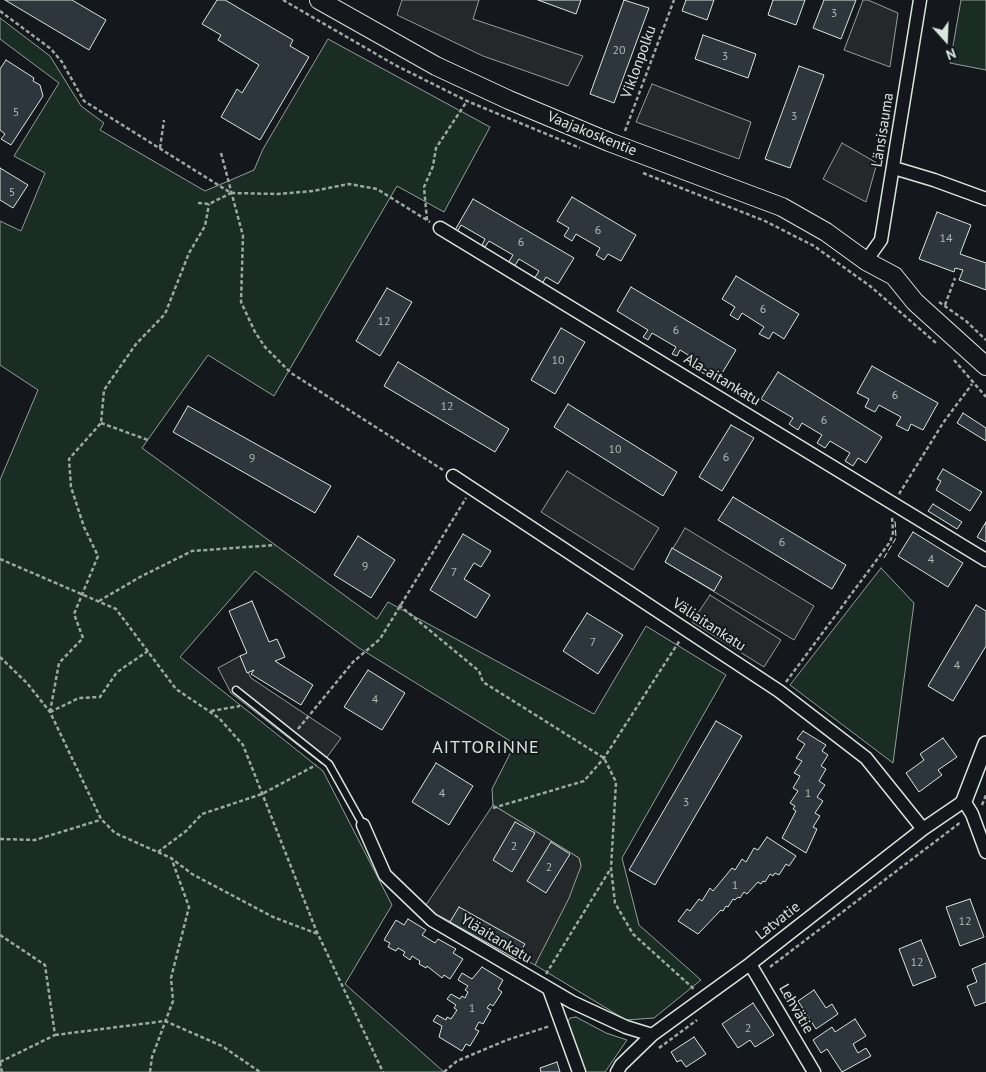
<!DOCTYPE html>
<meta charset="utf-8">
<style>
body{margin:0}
#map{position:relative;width:986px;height:1072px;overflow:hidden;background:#14181c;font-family:"PT Sans",sans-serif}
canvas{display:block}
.north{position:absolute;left:921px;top:15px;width:50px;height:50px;-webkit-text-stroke:4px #14181c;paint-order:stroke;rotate:160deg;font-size:14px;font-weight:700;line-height:20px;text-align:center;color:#d8e6dc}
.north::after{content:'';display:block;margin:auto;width:18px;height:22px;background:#d8e6dc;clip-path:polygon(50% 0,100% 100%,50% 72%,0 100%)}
</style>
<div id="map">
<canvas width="986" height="1072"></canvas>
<div class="north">N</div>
</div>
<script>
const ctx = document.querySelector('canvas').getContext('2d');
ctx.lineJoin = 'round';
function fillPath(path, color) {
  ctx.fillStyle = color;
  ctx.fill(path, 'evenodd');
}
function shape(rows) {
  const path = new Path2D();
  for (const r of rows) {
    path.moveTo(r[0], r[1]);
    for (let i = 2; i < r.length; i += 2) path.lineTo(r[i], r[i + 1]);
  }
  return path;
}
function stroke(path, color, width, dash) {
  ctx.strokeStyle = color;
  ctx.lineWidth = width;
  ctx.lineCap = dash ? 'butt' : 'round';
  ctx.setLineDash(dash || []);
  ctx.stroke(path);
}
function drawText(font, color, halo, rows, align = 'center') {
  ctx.font = font + ' "PT Sans",sans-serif';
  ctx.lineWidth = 4;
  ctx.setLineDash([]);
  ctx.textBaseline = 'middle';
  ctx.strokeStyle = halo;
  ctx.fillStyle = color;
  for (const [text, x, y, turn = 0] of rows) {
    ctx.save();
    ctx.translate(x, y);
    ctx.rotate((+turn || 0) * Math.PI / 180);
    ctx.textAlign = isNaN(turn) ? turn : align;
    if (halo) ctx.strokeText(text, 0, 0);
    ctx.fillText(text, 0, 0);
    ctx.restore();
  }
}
const green = shape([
 [961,0,986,0,986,70,950,63,961,0],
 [0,18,50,56,81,106,104,123,100,130,205,191,254,170,263,149,328,39,490,127,444,212,397,186,274,396,208,355,142,448,377,619,388,602,594,714,646,626,726,675,622,858,639,925,701,980,654,1018,626,1020,535,965,581,866,579,858,493,805,492,789,515,744,359,648,255,571,180,657,323,771,392,905,345,984,444,1072,0,1072,0,480,38,390,0,365,0,221,21,231,45,173,14,156,59,83,0,39,0,18],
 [881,568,914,603,893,763,790,685,881,568],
 [576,1017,606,1033,627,1040,605,1072,583,1072,567,1023,570,1018,576,1017]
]);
const parking = shape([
 [402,0,479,0,473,19,583,56,568,86,483,56,397,15,402,0],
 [863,0,868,0,898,13,890,67,844,50,863,0],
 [652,84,751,122,739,159,636,122,652,84],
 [842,143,877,163,866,202,823,179,842,143],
 [567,471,659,528,633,570,541,512,567,471],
 [685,528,814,606,794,640,665,562,685,528],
 [710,595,781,640,764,667,692,622,710,595],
 [240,656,251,678,341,738,322,764,231,693,218,668,240,656],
 [493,805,579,858,581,866,569,898,535,965,424,908,493,805]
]);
const building = shape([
 [5,0,72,0,106,20,89,50,5,0],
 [217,0,225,0,293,40,290,46,309,57,260,140,221,117,237,89,242,93,259,65,218,40,221,35,202,24,217,0],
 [538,0,581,0,576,14,538,0],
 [624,0,649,8,614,103,590,94,624,0],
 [686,0,714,0,707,20,682,11,686,0],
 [773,0,805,0,796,25,768,15,773,0],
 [824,0,856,0,841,39,813,28,824,0],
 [703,35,756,54,748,78,695,59,703,35],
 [6,60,34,78,33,81,40,85,43,96,11,145,1,139,5,134,0,130,0,69,6,60],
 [799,66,824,75,790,168,765,159,799,66],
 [0,168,28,185,13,208,0,200,0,168],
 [572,197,636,235,621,261,608,254,604,260,596,255,600,248,576,234,572,241,564,236,569,228,557,221,572,197],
 [473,199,574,258,558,284,546,277,542,284,534,279,539,271,519,259,514,267,508,263,513,255,489,241,485,247,482,245,485,239,461,225,457,232,455,230,473,199],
 [937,212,971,225,960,254,986,263,986,290,959,280,963,270,955,268,954,272,919,259,937,212],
 [736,276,799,314,784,339,773,332,769,339,759,334,764,327,742,313,738,320,730,315,735,307,722,299,736,276],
 [631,287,736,350,721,375,709,368,705,374,699,371,703,364,680,350,677,356,672,354,676,347,652,333,648,340,643,337,648,330,617,311,631,287],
 [387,288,412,302,380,356,356,341,387,288],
 [561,328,585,342,555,394,531,380,561,328],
 [398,362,509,429,495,452,384,386,398,362],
 [872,366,938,403,923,430,911,424,908,431,896,425,901,417,879,405,875,412,865,407,869,399,857,393,872,366],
 [778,372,882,437,866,463,858,458,853,466,845,461,850,453,830,441,825,448,817,443,822,435,802,423,798,430,789,424,793,418,761,399,778,372],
 [568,404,677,472,663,496,554,427,568,404],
 [188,406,331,486,315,513,173,432,188,406],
 [963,413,986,428,986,441,957,423,963,413],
 [731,425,754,438,722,491,699,477,731,425],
 [943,469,982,492,970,511,936,490,941,481,937,479,943,469],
 [733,497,846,565,832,589,718,520,733,497],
 [933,504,962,522,957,529,928,511,933,504],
 [986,522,986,542,977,537,986,522],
 [913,532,963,563,948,587,898,556,913,532],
 [463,534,491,551,481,567,474,563,464,579,490,595,476,618,430,590,463,534],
 [358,536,395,560,371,598,334,575,358,536],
 [672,548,722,577,714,591,665,562,672,548],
 [252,601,269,642,277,639,285,657,275,661,313,685,301,705,251,674,254,670,247,673,240,656,247,653,229,611,252,601],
 [976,605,986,611,986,646,953,701,928,686,976,605],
 [587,613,623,635,598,674,563,651,587,613],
 [368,670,405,693,382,730,344,707,368,670],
 [716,721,742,736,655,885,629,870,716,721],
 [803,731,826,745,822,751,828,755,821,766,826,769,819,781,825,785,817,797,823,801,815,813,820,816,813,827,817,829,806,853,782,838,796,811,793,809,795,806,790,803,798,791,793,788,800,776,794,773,802,761,796,758,805,744,797,739,803,731],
 [943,738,957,757,938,770,942,775,919,792,906,773,924,760,920,754,943,738],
 [436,763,473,786,449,825,412,802,436,763],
 [515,822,535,833,512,872,493,860,515,822],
 [767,837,796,856,789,866,786,864,779,875,775,873,773,876,770,874,765,882,763,881,761,884,758,882,747,894,744,892,740,898,738,897,735,900,733,899,728,907,726,906,723,911,721,910,698,934,678,921,687,909,690,911,699,899,702,901,710,888,713,891,732,868,735,870,742,859,746,862,754,848,758,850,767,837],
 [551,842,570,854,546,893,527,881,551,842],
 [970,899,984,937,960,946,946,907,970,899],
 [459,907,525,944,516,959,450,922,459,907],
 [408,919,426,930,422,935,435,943,438,939,456,949,453,953,463,959,450,979,444,975,442,978,427,966,426,968,419,964,420,961,412,956,410,960,403,955,405,952,398,948,396,951,388,947,390,943,384,940,396,920,404,925,408,919],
 [921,940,936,977,913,986,899,949,921,940],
 [986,963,986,1002,975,1006,967,986,977,982,972,969,986,963],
 [482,967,503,980,498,989,502,992,493,1006,490,1004,487,1008,491,1010,483,1024,479,1022,475,1029,479,1031,470,1046,466,1044,462,1051,439,1037,442,1026,433,1021,437,1015,446,1020,447,1017,451,1019,457,1010,454,1008,456,1005,447,999,451,994,460,999,462,996,465,998,468,992,465,990,468,986,458,980,462,973,472,979,482,967],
 [814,990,826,1008,832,1004,838,1014,816,1029,798,1001,814,990],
 [753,1003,774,1035,755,1047,750,1040,738,1048,722,1024,753,1003],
 [855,1019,866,1036,853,1044,858,1053,866,1048,871,1056,842,1072,827,1049,821,1053,813,1040,832,1027,835,1032,855,1019],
 [694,1037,706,1054,686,1067,681,1060,677,1062,671,1052,694,1037],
 [557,1062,560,1072,541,1072,540,1068,557,1062]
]);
const path = shape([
 [283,0,395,65,467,101,580,148],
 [0,11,51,49,62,62,84,101,231,193,278,194,313,191,349,184,377,189,430,222],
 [625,131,674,0],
 [160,148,164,120],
 [221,153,243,236,241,302,255,332,265,347,291,373,443,470],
 [643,173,765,221,814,246,870,286,936,343],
 [198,203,209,204,231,193],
 [427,220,424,187,433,166,436,148,467,101],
 [939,302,966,321,986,340],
 [945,305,955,278],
 [954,360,986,397],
 [101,423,148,440],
 [899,494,943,423,972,384],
 [0,559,116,609,176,689,219,718,243,745,316,930,383,1072],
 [99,601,140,577,192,551,275,545],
 [399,605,479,671,483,682,604,758,616,782,611,868,615,903,633,934,695,990],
 [0,657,27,683,50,712,101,819,115,833,171,858,192,874,273,917,318,934],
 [786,682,890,542,893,533,892,517],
 [211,711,240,706],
 [50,712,59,663,83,638,74,614,98,556,84,527,71,487,69,459,101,423,104,390,136,344,165,314,189,253,205,226,209,204],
 [50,712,79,698,100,697,117,672,148,651],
 [298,729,353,662,380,639,466,498],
 [982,805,986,795],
 [493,808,584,781,604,758,680,640],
 [0,839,35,840,100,820],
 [158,852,186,831,202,814,262,794,316,765],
 [0,935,45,965,55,1035,0,1062],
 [770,967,961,822],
 [546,974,611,868],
 [55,1035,165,1021,222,1046,260,1072],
 [659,1048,697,1020],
 [0,1062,2,1072],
 [150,1072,152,1057,173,1001,171,978,189,907,172,860],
 [444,1072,457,1061,507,1040,550,1026]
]);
const service = shape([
 [236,690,329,764,363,825]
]);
const minor = shape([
 [894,168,934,180,986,199],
 [440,228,986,560],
 [866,261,881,240,920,0],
 [453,476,779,691,866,758,923,829],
 [363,825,385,875,432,920,572,1002,626,1027,652,1035],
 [750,964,814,1072],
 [549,989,579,1072],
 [617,1072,621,1065,652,1035,750,964,923,829,964,801,972,814,986,852]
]);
const tertiary = shape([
 [964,801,986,744]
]);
const secondary = shape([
 [319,0,436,66,509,100,609,142,782,207,826,232,866,261,894,276,915,302,986,366]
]);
const fence = shape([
 [884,558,896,538,895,520]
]);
const numberNames = [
 ["3",834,14],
 ["20",619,51],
 ["3",725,57],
 ["5",16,113],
 ["3",794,117],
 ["5",12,193],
 ["6",598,231],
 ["14",946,239],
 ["6",521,243],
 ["6",763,310],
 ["12",384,322],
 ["6",676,331],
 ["10",558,361],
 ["6",895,396],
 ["12",447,407],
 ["6",824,421],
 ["10",615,450],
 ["6",726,458],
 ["9",252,459],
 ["6",782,543],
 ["4",931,560],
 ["9",365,567],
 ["7",454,573],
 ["7",593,643],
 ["4",957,666],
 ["4",375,700],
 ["4",442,794],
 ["1",808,794],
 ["3",686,803],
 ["2",514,847],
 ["2",549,868],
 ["1",735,886],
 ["12",965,922],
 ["12",917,963],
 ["1",472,1009],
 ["2",748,1029]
];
const streetNames = [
 ["Viklonpolku",639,62,-70],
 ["Länsisauma",883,130,-81],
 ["Vaajakoskentie",592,134,22],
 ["Ala-aitankatu",722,380,31],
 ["Väliaitankatu",709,625,33],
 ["Latvatie",778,921,-38],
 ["Yläaitankatu",496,939,31],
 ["Lehvätie",796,1009,60]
];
const quarterNames = [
 ["AITTORINNE",486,748]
];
fillPath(green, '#1a2d24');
stroke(green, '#939e99', 1);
fillPath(parking, '#24282b');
stroke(parking, '#939e99', 1);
fillPath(building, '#2c363c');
stroke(building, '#d8e6dc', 1);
stroke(service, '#d8e6dc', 9);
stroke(minor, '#d8e6dc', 15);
stroke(tertiary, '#d8e6dc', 18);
stroke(secondary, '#d8e6dc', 20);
stroke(path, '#9da8a2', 2.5, [4, 2.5]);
stroke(service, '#14181c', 6);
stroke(minor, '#14181c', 12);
stroke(tertiary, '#14181c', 15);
stroke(secondary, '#14181c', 18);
stroke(fence, '#d8e6dc', 1, [6, 2.5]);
drawText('12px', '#adbab4', null, numberNames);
drawText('15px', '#d8e6dc', '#14181c', streetNames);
ctx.letterSpacing = '1px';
drawText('18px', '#d8e6dc', '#14181c', quarterNames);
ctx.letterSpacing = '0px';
</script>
